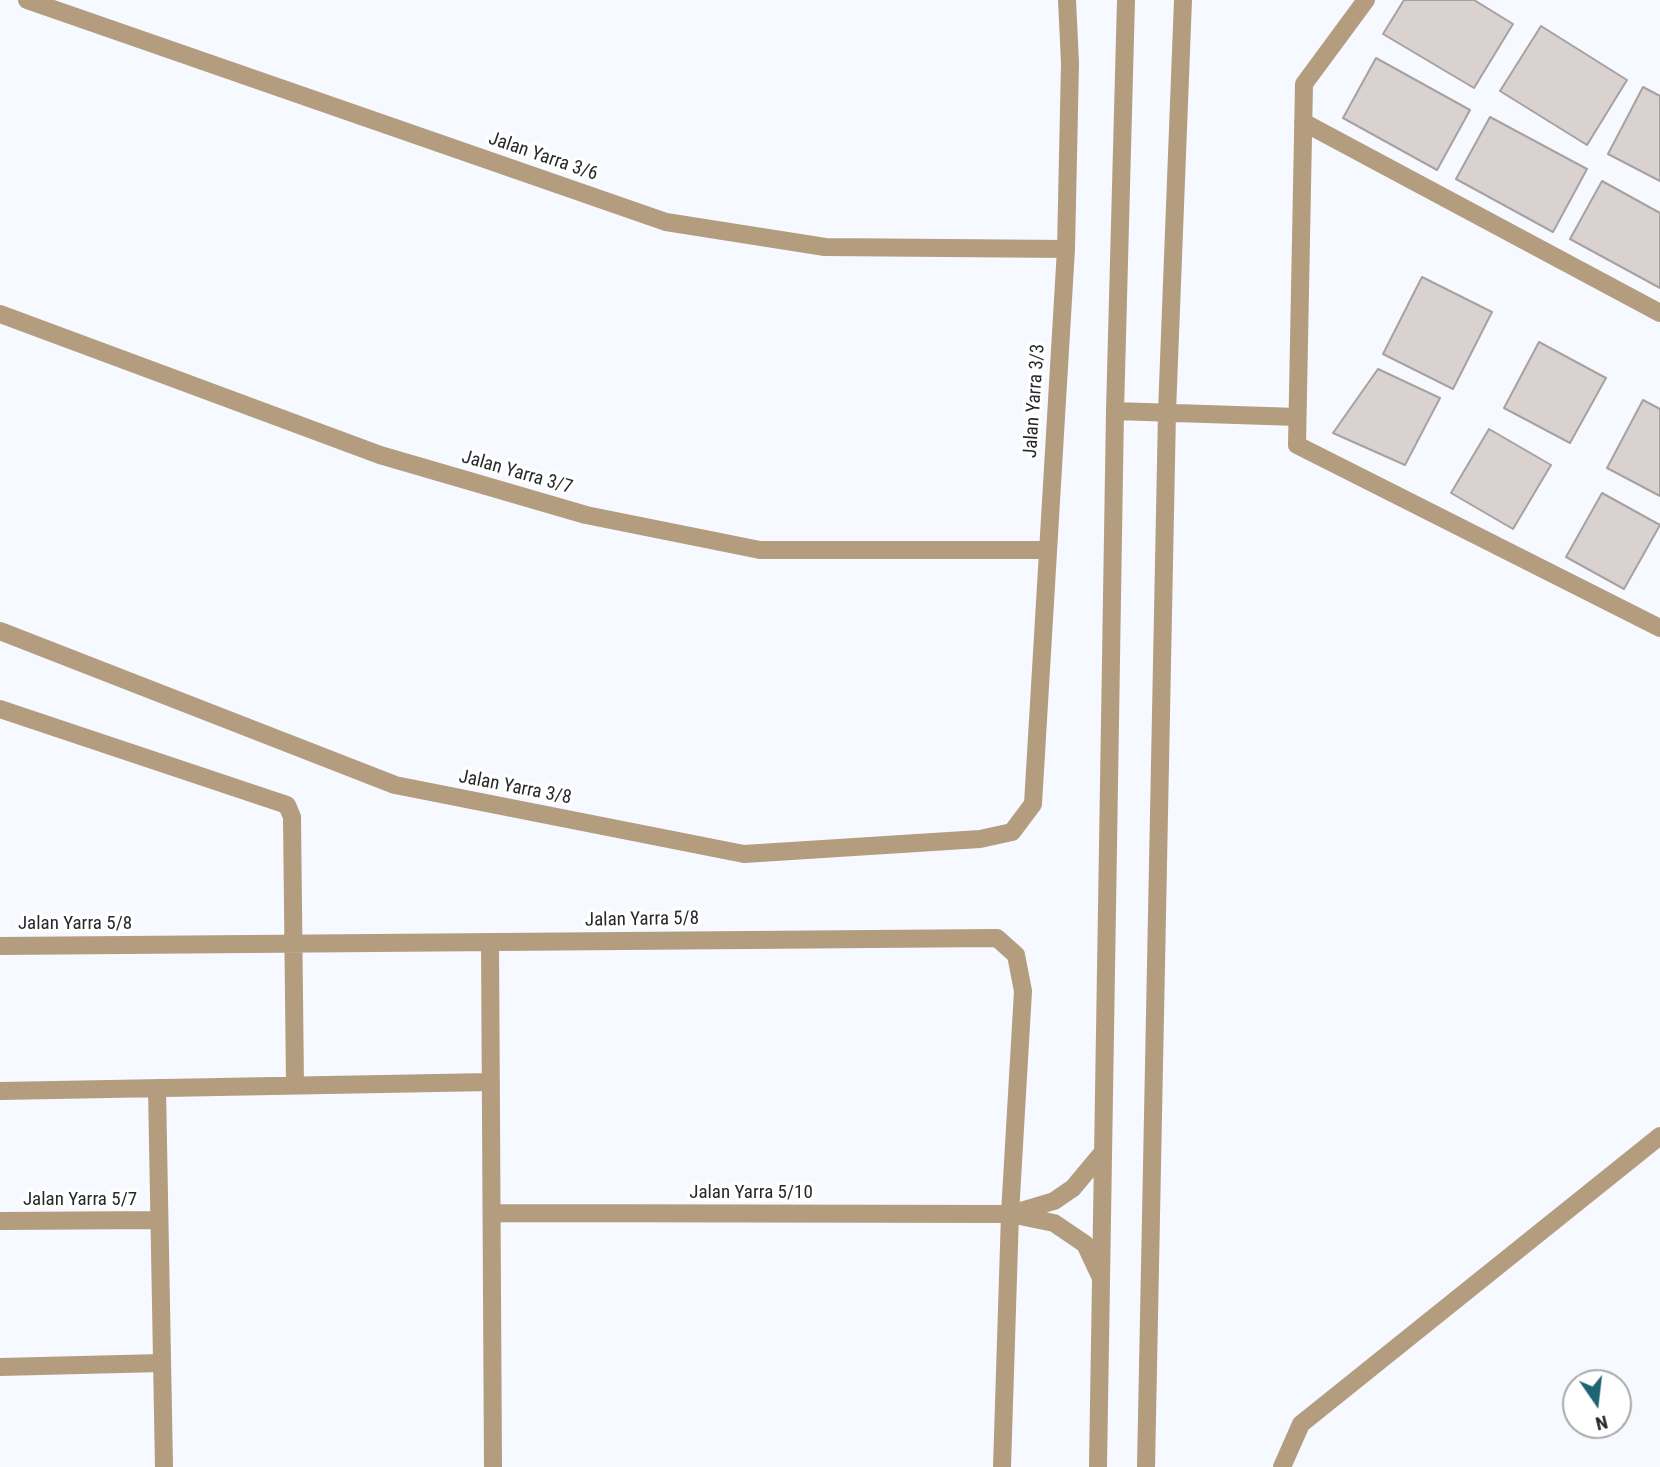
<!DOCTYPE html>
<style>
body{margin:0}
#map{position:relative;width:1660px;height:1467px;overflow:hidden;background:#f6f9ff;font-family:"Roboto Condensed",sans-serif}
canvas{display:block}
.north{position:absolute;left:1562px;top:1369px;width:70px;height:70px;box-sizing:border-box;background:#fff;border:2px solid #a9a9aa;border-radius:50%;rotate:166deg;font-size:19px;font-weight:700;line-height:28px;text-align:center;color:#27282a}
.north::after{content:'';display:block;margin:auto;width:24px;height:32px;background:#1e6474;clip-path:polygon(50% 0,100% 100%,50% 72%,0 100%)}
</style>
<div id="map">
<canvas width="1660" height="1467"></canvas>
<div class="north">N</div>
</div>
<script>
const ctx = document.querySelector('canvas').getContext('2d');
ctx.lineJoin = 'round';
function fillPath(path, color) {
  ctx.fillStyle = color;
  ctx.fill(path, 'evenodd');
}
function shape(rows) {
  const path = new Path2D();
  for (const r of rows) {
    path.moveTo(r[0], r[1]);
    for (let i = 2; i < r.length; i += 2) path.lineTo(r[i], r[i + 1]);
  }
  return path;
}
function stroke(path, color, width, dash) {
  ctx.strokeStyle = color;
  ctx.lineWidth = width;
  ctx.lineCap = dash ? 'butt' : 'round';
  ctx.setLineDash(dash || []);
  ctx.stroke(path);
}
function drawText(font, color, halo, rows, align = 'center') {
  ctx.font = font + ' "Roboto Condensed",sans-serif';
  ctx.lineWidth = 7;
  ctx.setLineDash([]);
  ctx.textBaseline = 'middle';
  ctx.strokeStyle = halo;
  ctx.fillStyle = color;
  for (const [text, x, y, turn = 0] of rows) {
    ctx.save();
    ctx.translate(x, y);
    ctx.rotate((+turn || 0) * Math.PI / 180);
    ctx.textAlign = isNaN(turn) ? turn : align;
    if (halo) ctx.strokeText(text, 0, 0);
    ctx.fillText(text, 0, 0);
    ctx.restore();
  }
}
const building = shape([
 [1404,0,1474,0,1513,24,1474,88,1383,34,1404,0],
 [1541,26,1627,80,1587,145,1500,91,1541,26],
 [1376,58,1470,110,1437,170,1343,118,1376,58],
 [1643,87,1660,96,1660,181,1608,154,1643,87],
 [1490,117,1587,169,1553,232,1456,179,1490,117],
 [1602,181,1660,213,1660,288,1570,239,1602,181],
 [1422,277,1492,312,1453,389,1383,354,1422,277],
 [1539,342,1606,378,1570,443,1504,408,1539,342],
 [1378,369,1440,398,1405,465,1333,433,1378,369],
 [1643,400,1660,409,1660,496,1607,468,1643,400],
 [1489,429,1551,465,1513,529,1451,493,1489,429],
 [1602,493,1660,525,1624,589,1566,557,1602,493]
]);
const minor = shape([
 [27,0,666,222,825,247,1066,249],
 [1366,0,1304,84,1297,445,1660,628],
 [1303,122,1660,313],
 [0,314,380,455,586,515,760,550,1047,550],
 [1115,411,1297,417],
 [0,631,395,785,744,854,980,839,1012,832,1033,804,1066,249,1070,63,1067,0],
 [0,709,287,805,292,817,295,1085],
 [490,942,493,1467],
 [0,946,997,938,1016,955,1023,991,1010,1214,1002,1467],
 [157,1088,164,1467],
 [0,1091,491,1082],
 [492,1213,1010,1214,1054,1223,1085,1244,1100,1276],
 [1014,1213,1054,1201,1073,1188,1103,1152],
 [0,1221,159,1220],
 [0,1367,162,1363],
 [1098,1467,1115,411,1126,0],
 [1146,1467,1167,412,1183,0],
 [1282,1467,1301,1424,1660,1136]
]);
const streetNames = [
 ["Jalan Yarra 3/6",543,157,19],
 ["Jalan Yarra 3/3",1035,401,-86],
 ["Jalan Yarra 3/7",517,473,16],
 ["Jalan Yarra 3/8",515,788,11],
 ["Jalan Yarra 5/8",642,920,-1],
 ["Jalan Yarra 5/8",75,924],
 ["Jalan Yarra 5/10",751,1193],
 ["Jalan Yarra 5/7",80,1200]
];
fillPath(building, '#d9d2d0');
stroke(building, '#a8a1a0', 2);
stroke(minor, '#b49c7f', 18);
drawText('19px', '#27282a', '#fff', streetNames);
</script>
